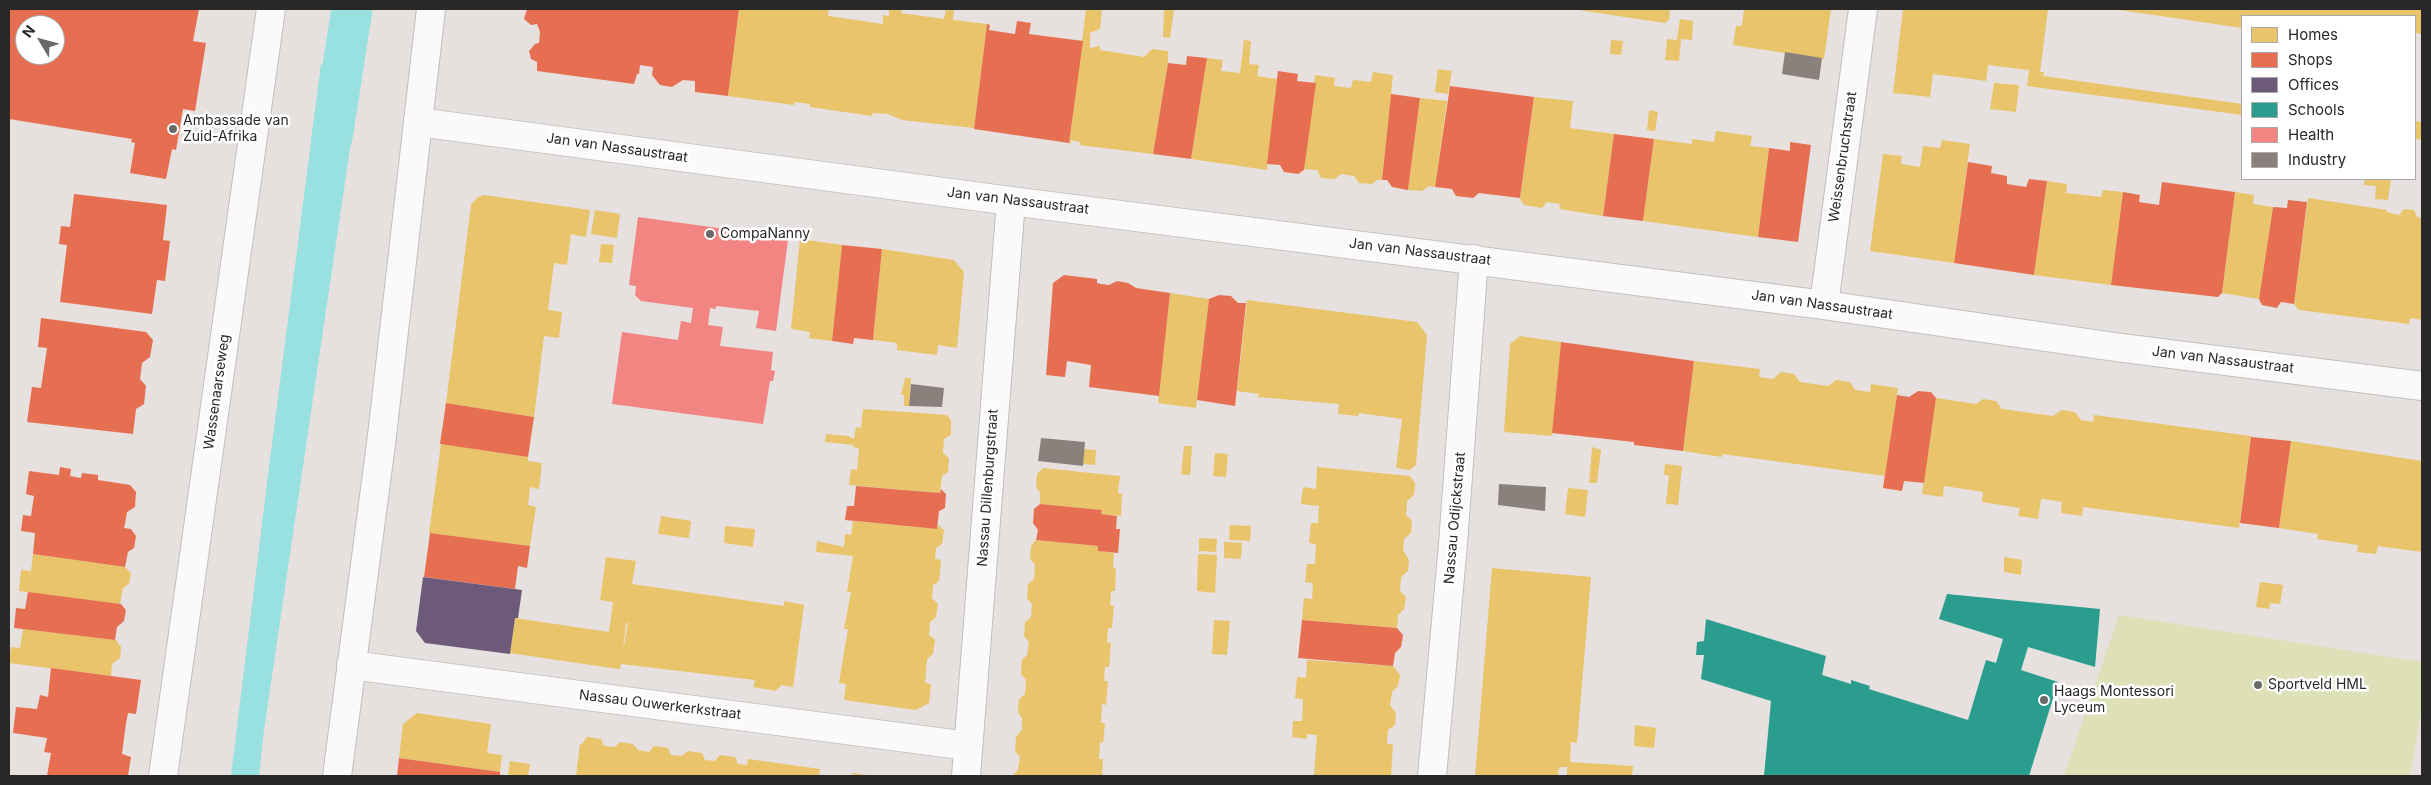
<!DOCTYPE html>
<style>
body{margin:0}
#map{position:relative;width:2431px;height:785px;overflow:hidden;background:#e6e0de;font-family:Inter,sans-serif}
canvas{display:block}
.frame{position:absolute;inset:0;border:10px solid #282828;pointer-events:none}
.legend{position:absolute;left:2241px;top:15px;width:175px;height:165px;box-sizing:border-box;background:#fff;border:1px solid #a9a9a9;margin:0;padding:6px 9px;list-style:none;font-size:15px;color:#282828}
.legend li{display:flex;align-items:center;gap:10px;height:25px}
.legend b{width:25px;border:1px solid #a9a9a9}
.north{position:absolute;left:15px;top:15px;width:50px;height:50px;box-sizing:border-box;background:#fff;border:1px solid #a9a9a9;border-radius:50%;rotate:307deg;font-size:14px;font-weight:700;line-height:20px;text-align:center;color:#282828}
.north::after{content:'';display:block;margin:auto;width:18px;height:22px;background:#6a6868;clip-path:polygon(50% 0,100% 100%,50% 72%,0 100%)}
</style>
<div id="map">
<canvas width="2431" height="785"></canvas>
<div class="frame"></div>
<ul class="legend">
<li><b style="height:14px;background:#e9c46a"></b>Homes</li>
<li><b style="height:14px;background:#e76f51"></b>Shops</li>
<li><b style="height:14px;background:#6d597a"></b>Offices</li>
<li><b style="height:14px;background:#2a9d8f"></b>Schools</li>
<li><b style="height:14px;background:#f28482"></b>Health</li>
<li><b style="height:14px;background:#8a817c"></b>Industry</li>
</ul>
<div class="north">N</div>
</div>
<script>
const ctx = document.querySelector('canvas').getContext('2d');
ctx.lineJoin = 'round';
function fillPath(path, color) {
  ctx.fillStyle = color;
  ctx.fill(path, 'evenodd');
}
function shape(rows) {
  const path = new Path2D();
  for (const r of rows) {
    path.moveTo(r[0], r[1]);
    for (let i = 2; i < r.length; i += 2) path.lineTo(r[i], r[i + 1]);
  }
  return path;
}
function stroke(path, color, width, dash) {
  ctx.strokeStyle = color;
  ctx.lineWidth = width;
  ctx.lineCap = dash ? 'butt' : 'round';
  ctx.setLineDash(dash || []);
  ctx.stroke(path);
}
function drawText(font, color, halo, rows, align = 'center') {
  ctx.font = font + ' Inter,sans-serif';
  ctx.lineWidth = 5;
  ctx.setLineDash([]);
  ctx.textBaseline = 'middle';
  ctx.strokeStyle = halo;
  ctx.fillStyle = color;
  for (const [text, x, y, turn = 0] of rows) {
    ctx.save();
    ctx.translate(x, y);
    ctx.rotate((+turn || 0) * Math.PI / 180);
    ctx.textAlign = isNaN(turn) ? turn : align;
    if (halo) ctx.strokeText(text, 0, 0);
    ctx.fillText(text, 0, 0);
    ctx.restore();
  }
}
const pitch = shape([
 [2119,615,2422,662,2422,709,2410,776,2064,776]
]);
const water = shape([
 [321,64,357,96,353,128,264,730,259,776,231,776,268,475]
]);
const homes = shape([
 [739,9,829,9,828,16,883,24,883,15,889,16,889,9,902,9,901,13,944,19,946,9,954,9,953,20,987,24,974,128,902,120,888,114,872,113,872,116,810,107,810,104,795,102,794,105,728,96],
 [1086,9,1102,9,1100,29,1090,33,1090,48,1100,46,1100,50,1144,57,1152,49,1168,51,1168,63,1153,154,1079,145,1080,142,1071,140,1071,144,1069,143],
 [1164,9,1174,9,1170,38,1163,37],
 [1572,9,1670,9,1669,20,1665,23],
 [1744,9,1831,9,1824,59,1733,45,1736,26,1742,26],
 [1903,9,2048,9,2040,72,2044,72,2043,76,2242,104,2242,115,2027,86,2029,70,1988,65,1986,81,1933,74,1930,97,1893,93],
 [2113,9,2422,9,2422,34,2415,33,2415,16,2242,16,2242,28],
 [1680,19,1693,21,1692,40,1681,39,1679,61,1665,60,1667,39,1677,40],
 [1244,40,1251,41,1249,64,1259,65,1257,76,1277,79,1267,170,1191,159,1207,58,1223,60,1221,71,1240,73],
 [1611,40,1623,41,1621,55,1610,54],
 [1438,69,1452,71,1448,94,1435,92],
 [1373,72,1393,75,1382,180,1377,180,1372,184,1359,183,1354,176,1341,174,1335,179,1321,178,1317,170,1304,169,1315,75,1335,78,1334,86,1351,88,1353,80,1371,82],
 [1994,83,2019,85,2016,112,1990,109],
 [1534,97,1573,101,1570,128,1614,134,1603,216,1559,209,1560,204,1547,202,1542,208,1524,205,1520,199],
 [1420,98,1447,101,1435,187,1429,186,1422,191,1408,190],
 [1649,110,1658,112,1655,131,1647,130],
 [2415,121,2422,122,2422,140,2415,139],
 [1716,131,1752,136,1750,146,1769,148,1758,237,1643,221,1654,139,1692,144,1692,139,1714,142],
 [1942,140,1970,144,1954,263,1870,251,1883,154,1902,156,1901,164,1920,167,1923,146,1940,148],
 [2365,179,2391,179,2388,200,2375,199,2376,186,2364,185],
 [2047,181,2067,184,2066,193,2101,197,2103,190,2123,192,2111,285,2034,275],
 [2235,192,2254,195,2253,204,2273,207,2259,299,2222,293],
 [484,195,590,210,586,237,571,234,567,265,554,263,548,310,562,312,559,338,544,336,534,417,446,403,471,205,478,197],
 [2308,198,2387,210,2386,212,2399,215,2404,209,2414,210,2417,217,2422,218,2422,320,2410,318,2409,324,2299,310,2294,304],
 [595,210,620,214,617,238,591,234],
 [800,239,842,245,832,341,809,338,810,332,791,329],
 [601,244,614,245,612,263,599,262],
 [882,249,954,260,964,272,957,348,938,345,937,355,897,350,897,343,873,340],
 [1170,293,1209,299,1196,408,1158,403],
 [1247,300,1417,322,1427,335,1416,465,1410,470,1396,468,1402,419,1359,413,1358,416,1338,414,1339,404,1258,397,1259,394,1237,391],
 [1520,336,1561,342,1552,436,1504,432,1510,344],
 [1694,361,1760,369,1759,377,1773,379,1781,372,1794,374,1800,382,1828,386,1836,380,1850,382,1855,390,1870,392,1871,384,1898,388,1885,476,1722,454,1722,457,1683,451],
 [905,378,911,378,909,406,904,406,904,395,901,395],
 [1936,398,1976,404,1983,399,1996,401,2002,409,2053,416,2062,410,2075,412,2081,420,2093,422,2094,415,2251,436,2239,528,2083,507,2082,516,2061,513,2062,502,2044,499,2041,499,2038,519,2018,516,2020,508,1982,502,1983,492,1944,486,1943,497,1922,494],
 [863,409,947,415,951,421,951,435,944,439,943,453,949,458,948,472,942,476,940,493,849,485,851,469,857,470,859,448,853,447,854,445,825,442,826,434,848,436,854,439,856,427,861,428],
 [2291,441,2422,461,2422,552,2378,546,2376,554,2357,552,2358,545,2317,539,2318,534,2279,528],
 [441,444,528,457,528,461,542,463,539,489,530,487,528,505,536,507,530,546,429,533],
 [1184,446,1192,446,1190,475,1181,474],
 [1592,447,1601,450,1597,483,1589,483],
 [1084,449,1096,450,1095,465,1082,464],
 [1215,453,1228,454,1226,477,1213,476],
 [1665,464,1682,466,1678,505,1666,504,1669,475,1664,475],
 [1317,467,1410,476,1415,483,1414,495,1407,501,1406,515,1412,521,1411,533,1404,539,1403,550,1409,560,1408,571,1401,577,1400,591,1406,597,1404,609,1398,615,1397,628,1302,620,1304,598,1312,599,1313,583,1305,582,1307,564,1315,564,1316,544,1309,543,1311,523,1318,523,1319,506,1301,504,1303,487,1316,489],
 [1043,468,1120,476,1118,493,1122,494,1121,516,1101,514,1102,510,1040,504,1040,493,1036,487,1037,474],
 [1568,488,1588,490,1585,517,1565,514],
 [661,516,691,521,689,538,658,534],
 [853,521,937,529,938,525,944,530,942,544,936,548,935,559,941,560,939,581,933,585,932,598,938,604,936,617,930,622,929,635,935,640,933,654,927,659,925,683,931,684,929,703,916,710,844,700,846,684,839,683,848,629,844,629,851,592,847,592,853,556,816,552,817,541,844,547,845,534,851,535],
 [1230,525,1251,526,1250,541,1229,540],
 [725,526,755,529,753,547,724,543],
 [1199,538,1217,539,1216,552,1199,551],
 [1036,540,1098,546,1098,551,1114,553,1113,568,1116,569,1115,591,1111,591,1110,605,1114,606,1112,628,1108,628,1107,642,1111,643,1109,667,1105,667,1104,681,1108,681,1106,705,1102,704,1101,723,1105,723,1103,743,1100,742,1099,759,1103,759,1102,776,1012,776,1018,770,1020,757,1015,751,1016,737,1022,730,1022,718,1018,712,1019,699,1025,694,1026,680,1021,674,1022,660,1027,655,1029,642,1024,636,1025,622,1031,617,1032,604,1027,598,1028,584,1034,579,1035,565,1030,559,1031,546],
 [1224,542,1242,543,1241,559,1224,558],
 [33,554,125,567,131,573,129,584,123,588,120,604,19,591,21,570,31,571],
 [1198,554,1217,555,1215,593,1197,591],
 [606,557,636,561,632,584,784,606,784,601,804,605,793,687,781,685,776,691,753,687,755,680,621,664,620,669,618,669,510,653,515,618,609,632,613,602,600,600],
 [626,623,628,623,623,652,623,651],
 [2004,557,2022,560,2021,575,2004,572],
 [1492,568,1591,577,1577,743,1571,742,1570,762,1633,766,1632,776,1567,776,1567,767,1559,767,1558,776,1475,776],
 [2260,582,2283,585,2280,604,2270,603,2269,609,2256,607],
 [1214,620,1230,621,1227,655,1212,654],
 [23,629,116,640,121,647,120,658,112,664,111,676,9,663,11,647,20,648],
 [1307,660,1393,666,1400,675,1398,686,1392,692,1390,705,1396,713,1395,725,1388,730,1387,744,1393,744,1391,776,1314,776,1317,735,1307,734,1307,739,1292,737,1293,721,1302,721,1303,699,1295,698,1297,677,1306,678],
 [417,713,491,724,487,753,502,755,500,772,399,758,403,724],
 [1635,725,1656,728,1654,748,1634,746],
 [587,737,601,739,604,746,615,747,620,742,633,744,638,750,649,752,654,746,668,748,671,755,682,756,688,751,702,753,705,760,715,761,720,755,735,757,738,764,747,765,748,759,820,769,819,776,576,776,580,744,582,744],
 [510,761,530,764,528,776,508,776],
 [853,773,866,775,866,776,852,776]
]);
const shops = shape([
 [9,9,199,9,193,41,206,43,195,111,183,109,176,150,172,149,166,179,130,173,135,143,131,142,132,139,9,119],
 [25,25,55,25,55,55,25,55],
 [527,9,739,9,728,96,695,92,695,81,683,80,672,87,660,85,652,75,653,67,640,65,639,74,637,74,634,84,537,71,537,62,531,59,529,51,535,44,539,43,540,32,537,24,531,25,524,19],
 [1017,21,1031,23,1029,34,1083,41,1069,143,974,129,987,24,990,25,989,30,1015,34],
 [1187,56,1207,58,1191,159,1153,154,1168,63,1186,65],
 [1278,71,1298,74,1297,81,1316,83,1304,170,1298,174,1284,172,1280,165,1267,164],
 [1450,86,1534,97,1520,198,1479,193,1473,198,1456,196,1452,189,1435,187],
 [1391,94,1420,98,1408,190,1392,187,1387,180,1382,180],
 [1614,134,1654,139,1643,221,1603,216],
 [1790,142,1811,145,1798,242,1758,237,1769,148,1790,151],
 [1968,162,1992,166,1991,173,2007,176,2007,184,2026,187,2029,179,2047,181,2034,275,1954,263],
 [2162,182,2235,192,2222,293,2218,297,2111,285,2123,192,2140,195,2139,202,2159,205],
 [74,194,167,205,163,240,170,241,165,281,157,280,152,314,60,302,67,245,59,244,61,226,70,227],
 [2288,200,2307,202,2294,304,2281,302,2277,308,2262,305,2259,299,2273,207,2287,208],
 [842,245,882,249,873,340,854,338,853,344,832,341],
 [1064,275,1097,279,1097,283,1101,284,1109,285,1117,281,1128,283,1136,288,1170,293,1159,396,1089,387,1091,365,1067,361,1065,377,1046,375,1053,283],
 [1219,295,1231,296,1238,303,1246,303,1235,406,1197,400,1209,299],
 [41,318,146,332,153,340,150,357,142,363,140,379,146,386,144,404,136,409,133,434,27,422,32,387,41,388,47,348,38,347],
 [1561,342,1694,361,1683,451,1634,445,1634,442,1552,433],
 [1918,391,1931,392,1936,398,1924,483,1904,481,1902,491,1883,488,1897,395,1909,397],
 [446,403,534,417,528,457,440,444],
 [2251,437,2291,441,2279,528,2240,523],
 [60,467,71,469,70,476,81,478,82,473,98,475,98,480,130,485,136,492,135,507,127,512,125,524,124,528,131,529,136,536,134,548,128,552,125,567,33,554,35,533,21,531,23,515,31,516,34,496,26,494,29,471,59,475],
 [856,486,940,493,941,489,946,494,945,508,939,511,937,529,845,520,847,506,854,506],
 [1040,504,1102,510,1101,514,1117,516,1116,529,1120,529,1118,553,1098,551,1098,546,1036,540,1038,530,1033,523,1034,509],
 [430,533,530,546,527,568,518,566,515,589,424,577],
 [28,592,121,604,126,610,124,621,117,627,115,640,14,628,16,608,25,609],
 [1302,620,1397,628,1403,635,1401,647,1395,653,1393,666,1298,658],
 [51,668,141,680,136,714,128,713,126,723,122,754,131,757,128,776,47,776,51,753,44,752,47,738,13,733,16,707,37,709,40,695,48,697],
 [399,758,500,772,500,776,397,776]
]);
const offices = shape([
 [423,577,522,590,518,618,515,618,510,654,425,643,416,631]
]);
const schools = shape([
 [1947,594,2100,609,2095,667,2028,647,2021,670,2058,682,2029,776,1764,776,1771,701,1701,679,1704,655,1696,655,1697,642,1704,641,1706,619,1826,656,1822,675,1851,684,1851,680,1870,686,1869,689,1968,720,1986,660,1996,663,2003,639,1939,619]
]);
const health = shape([
 [638,217,791,238,788,240,776,331,756,328,759,311,716,306,716,309,710,308,708,325,723,327,720,346,773,352,771,370,775,371,773,381,770,381,763,424,612,404,622,332,678,340,681,321,691,323,693,308,641,301,635,295,636,286,629,285]
]);
const industry = shape([
 [1785,52,1822,58,1819,80,1782,74],
 [911,384,944,388,942,407,909,406],
 [1041,438,1085,442,1083,466,1038,461],
 [1499,484,1546,487,1545,511,1498,505]
]);
const canal = shape([
 [332,137,352,9]
]);
const street = shape([
 [418,122,1011,201,1824,305,2115,347,2422,386],
 [1824,305,1863,9],
 [351,665,968,746],
 [163,776,271,9],
 [966,776,1011,201],
 [1432,776,1453,544,1474,259]
]);
const secondary = shape([
 [337,776,381,444,431,9]
]);
const markers = [
 [173,129,5,"#6a6868"],
 [710,234,5,"#6a6868"],
 [2258,685,5,"#6a6868"],
 [2044,700,5,"#6a6868"]
];
const poiNames = [
 ["Ambassade van",183,121],
 ["Zuid-Afrika",183,137],
 ["CompaNanny",720,234],
 ["Sportveld HML",2268,685],
 ["Haags Montessori",2054,692],
 ["Lyceum",2054,708]
];
const streetNames = [
 ["Jan van Nassaustraat",617,148,8],
 ["Weissenbruchstraat",1843,157,-82],
 ["Jan van Nassaustraat",1018,201,7],
 ["Jan van Nassaustraat",1420,252,7],
 ["Jan van Nassaustraat",1822,305,8],
 ["Jan van Nassaustraat",2223,360,7],
 ["Wassenaarseweg",217,392,-82],
 ["Nassau Dillenburgstraat",988,488,-86],
 ["Nassau Odijckstraat",1455,518,-85],
 ["Nassau Ouwerkerkstraat",660,705,7]
];
fillPath(pitch, '#dee1b8');
fillPath(water, '#98e1e0');
fillPath(homes, '#e9c46a');
fillPath(shops, '#e76f51');
fillPath(offices, '#6d597a');
fillPath(schools, '#2a9d8f');
fillPath(health, '#f28482');
fillPath(industry, '#8a817c');
stroke(canal, '#98e1e0', 41);
stroke(street, '#c0bfbf', 30);
stroke(secondary, '#c0bfbf', 30);
stroke(street, '#fbfafa', 28);
stroke(secondary, '#fbfafa', 28);
for (const [x, y, r, color] of markers) {
  const dot = new Path2D();
  dot.arc(x, y, r, 0, 2 * Math.PI);
  ctx.fillStyle = color;
  ctx.fill(dot);
  stroke(dot, '#fff', 2);
}
drawText('14px', '#282828', '#fff', poiNames, 'left');
drawText('14px', '#282828', '#fff', streetNames);
</script>
